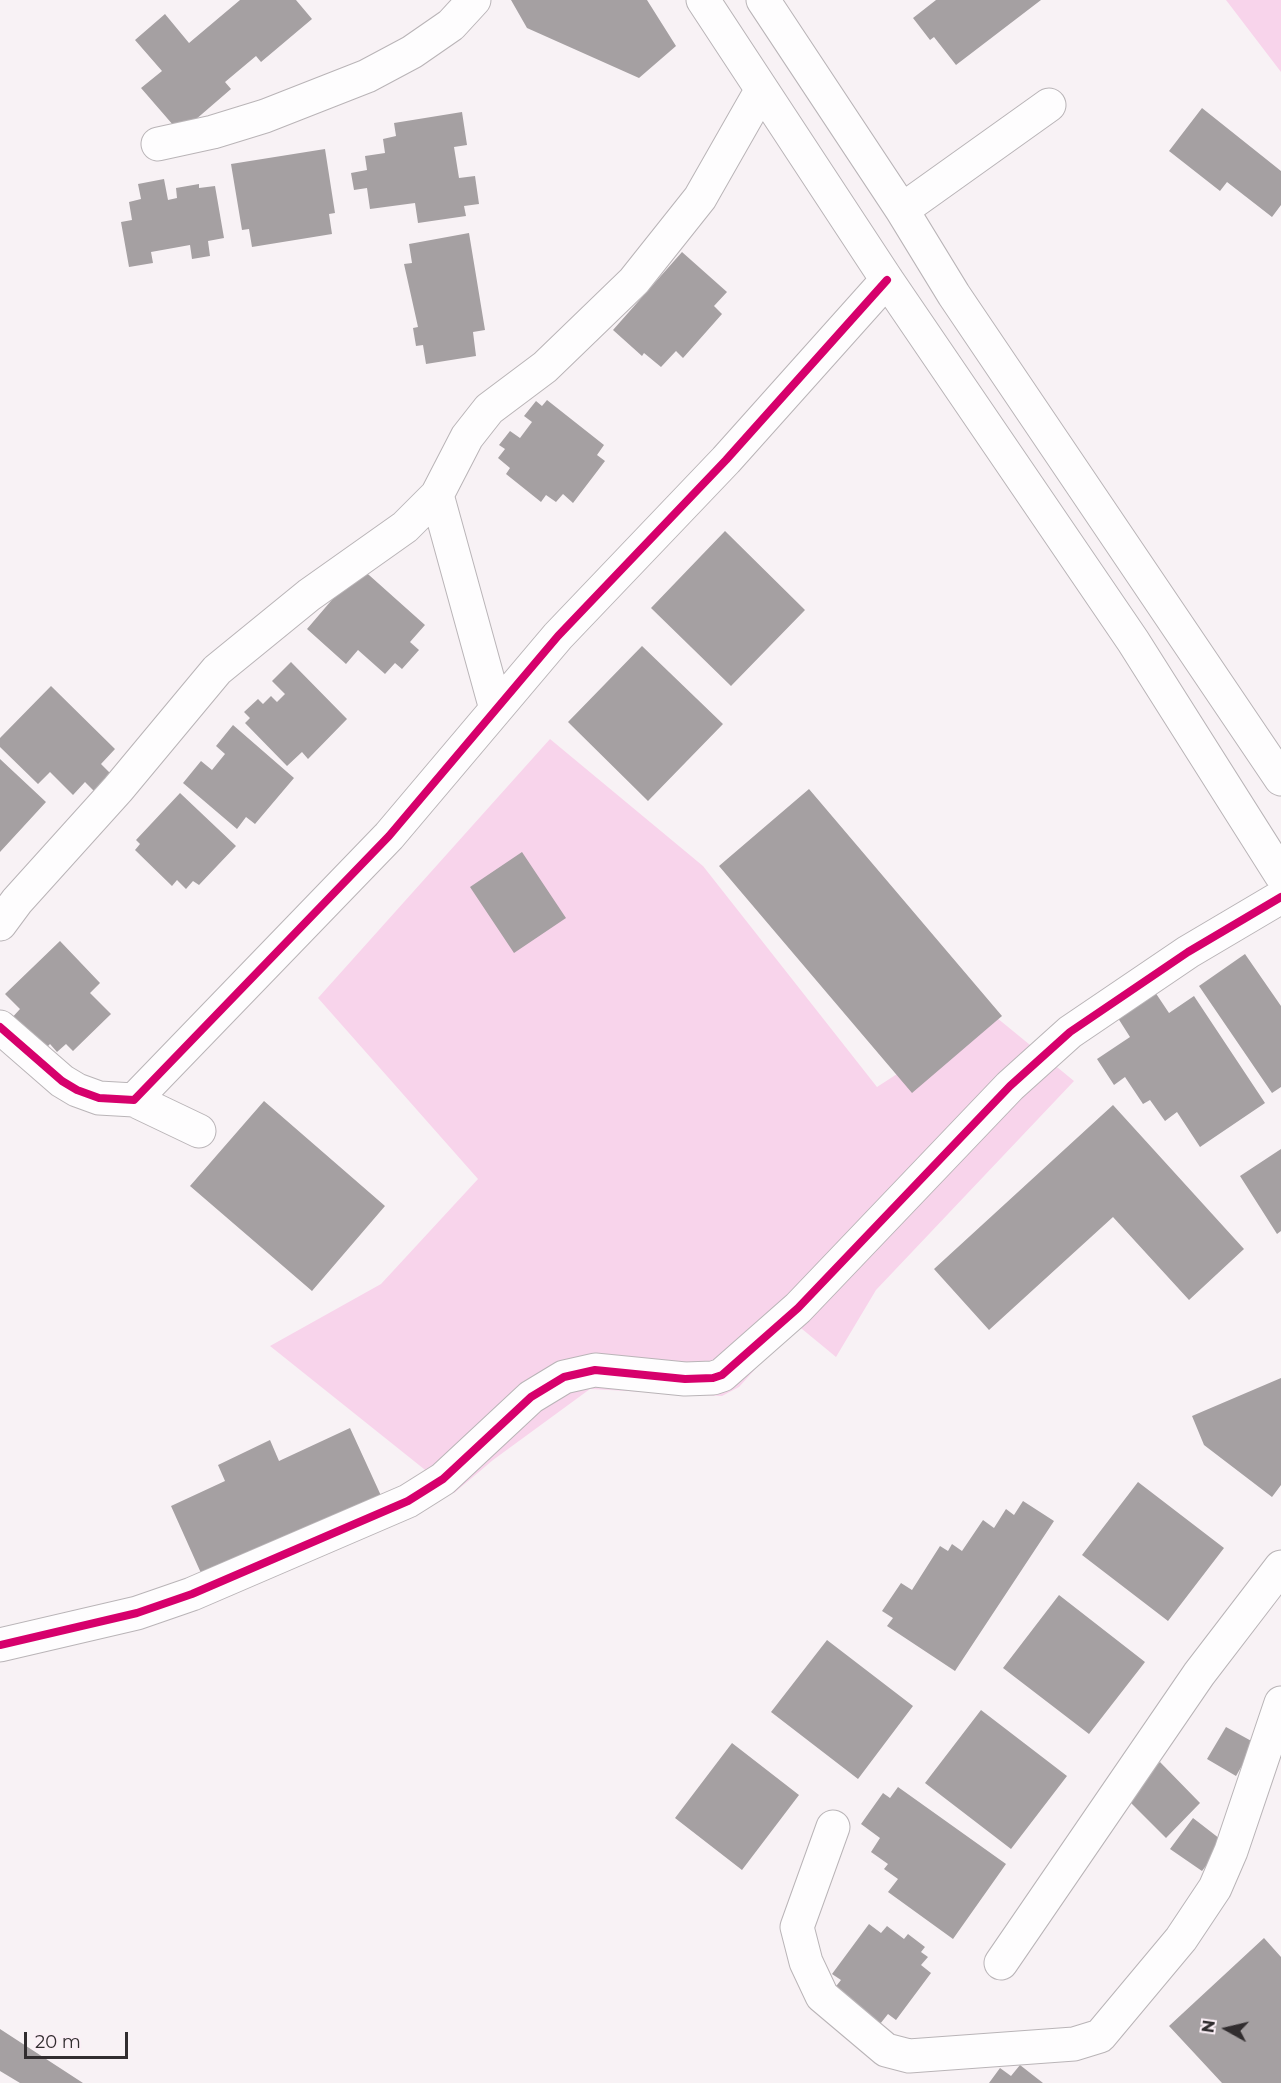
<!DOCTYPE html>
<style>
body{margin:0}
#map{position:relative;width:1281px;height:2083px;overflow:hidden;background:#f8f2f5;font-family:Montserrat,sans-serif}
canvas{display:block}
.north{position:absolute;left:1197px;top:1999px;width:60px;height:60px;-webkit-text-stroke:4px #fbeff6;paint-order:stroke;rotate:278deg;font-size:16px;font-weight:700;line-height:24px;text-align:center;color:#312d2f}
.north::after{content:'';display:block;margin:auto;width:21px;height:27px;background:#312d2f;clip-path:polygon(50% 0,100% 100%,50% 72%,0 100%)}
.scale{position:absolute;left:24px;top:2032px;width:104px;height:27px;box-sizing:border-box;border:3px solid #312d2f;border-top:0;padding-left:8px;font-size:18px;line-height:21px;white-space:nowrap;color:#312d2f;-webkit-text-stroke:4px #fbeff6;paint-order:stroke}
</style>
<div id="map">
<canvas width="1281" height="2083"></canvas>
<div class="north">N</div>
<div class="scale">20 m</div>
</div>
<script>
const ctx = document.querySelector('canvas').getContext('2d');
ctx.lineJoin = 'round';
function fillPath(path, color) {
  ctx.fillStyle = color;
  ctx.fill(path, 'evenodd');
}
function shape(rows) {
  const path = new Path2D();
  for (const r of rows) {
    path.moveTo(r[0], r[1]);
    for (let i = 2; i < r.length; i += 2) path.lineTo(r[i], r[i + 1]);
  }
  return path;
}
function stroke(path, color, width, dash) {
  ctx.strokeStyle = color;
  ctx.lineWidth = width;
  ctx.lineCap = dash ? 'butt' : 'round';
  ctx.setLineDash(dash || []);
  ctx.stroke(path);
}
const green = shape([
 [1226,0,1281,0,1281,72],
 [550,739,703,866,877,1087,991,1013,1074,1081,876,1290,836,1357,796,1324,739,1387,722,1396,590,1389,493,1460,454,1493,270,1346,381,1284,478,1179,318,998]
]);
const building = shape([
 [240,0,296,0,312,19,261,62,256,56,225,82,231,89,180,133,141,88,162,71,135,40,165,14,189,43],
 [511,0,647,0,676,46,639,78,527,28],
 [936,0,1041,0,956,65,934,37,930,40,913,18],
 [1202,108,1281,171,1281,205,1272,217,1227,182,1220,191,1169,151],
 [462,112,467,145,454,147,459,178,475,176,479,204,464,206,466,216,418,223,415,203,370,209,367,188,354,190,351,173,367,170,365,156,385,153,383,139,396,136,394,123],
 [325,149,335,213,329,214,332,234,252,247,249,229,242,230,231,164],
 [164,179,168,200,177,198,176,188,199,184,199,188,215,186,224,238,208,241,210,256,192,259,190,245,151,252,153,263,129,267,121,222,132,220,129,202,141,199,138,184],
 [469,233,485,330,473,332,476,356,426,364,423,345,416,346,413,328,418,327,404,264,412,263,409,244],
 [682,252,727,292,714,306,722,314,683,358,676,351,661,367,644,353,642,356,613,330],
 [547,400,604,445,597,455,605,461,573,503,563,494,556,502,546,495,541,502,506,474,510,468,498,458,505,449,499,445,510,431,520,438,532,422,524,416,536,401,542,406],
 [725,531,805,610,731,686,651,608],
 [360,567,425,625,410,642,419,650,402,669,395,663,385,674,358,650,346,664,307,629],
 [642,646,723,724,648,801,568,722],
 [291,662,347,719,308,759,302,752,287,766,245,723,250,718,244,712,258,699,263,704,271,696,277,702,285,694,272,681],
 [51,686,115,749,101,764,111,774,94,791,85,782,73,795,50,772,38,784,0,747,0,738],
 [233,725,294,778,255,824,246,817,237,829,183,783,201,761,212,770,225,754,216,746],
 [0,759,46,802,0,852],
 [809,789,1002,1016,912,1093,719,866],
 [180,793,236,846,199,885,193,881,186,889,177,880,172,886,135,850,140,844,136,840],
 [522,852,566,918,514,953,470,887],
 [60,941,100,983,90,993,111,1014,73,1051,66,1044,57,1052,50,1044,40,1054,9,1021,20,1009,5,994],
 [1245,954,1281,1006,1281,1087,1272,1093,1199,986],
 [1153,989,1169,1013,1194,996,1265,1103,1200,1147,1177,1112,1165,1121,1150,1100,1143,1104,1125,1077,1114,1085,1097,1059,1130,1037,1116,1015],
 [264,1101,385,1206,312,1291,190,1186],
 [1113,1105,1244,1249,1189,1300,1113,1217,989,1330,934,1269],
 [1281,1149,1281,1231,1277,1234,1240,1176],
 [1281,1378,1281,1485,1272,1497,1204,1445,1192,1416],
 [350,1428,383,1500,205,1582,171,1506,225,1481,218,1465,270,1440,279,1461],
 [1138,1482,1224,1548,1168,1621,1082,1555],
 [1023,1501,1054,1521,955,1671,887,1626,893,1618,882,1611,901,1583,912,1590,940,1546,948,1551,952,1544,962,1551,983,1520,994,1528,1006,1509,1014,1515],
 [1059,1595,1145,1662,1089,1734,1003,1668],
 [827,1640,913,1706,858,1779,771,1712],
 [981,1710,1067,1776,1011,1849,925,1783],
 [1226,1727,1255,1743,1236,1776,1207,1759],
 [732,1743,799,1795,742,1870,675,1818],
 [1160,1762,1200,1803,1166,1838,1125,1797],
 [898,1787,1006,1864,953,1939,888,1892,898,1879,884,1869,888,1864,871,1852,880,1838,861,1824,883,1793,890,1798],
 [1193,1818,1224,1842,1202,1871,1170,1849],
 [869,1924,881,1933,887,1926,904,1939,908,1934,925,1947,921,1952,928,1957,921,1965,931,1973,896,2020,888,2014,880,2024,833,1990,841,1980,832,1974],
 [1264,1938,1281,1957,1281,2083,1222,2083,1169,2026],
 [0,2029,83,2083,20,2083,0,2071],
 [1020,2065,1043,2083,989,2083,1000,2068,1011,2076]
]);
const minor = shape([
 [703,0,887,280,1133,641,1281,875],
 [763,0,902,210,954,295,1281,779],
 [158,144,213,132,265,116,367,76,412,52,451,25,474,0],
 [902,210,1049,105],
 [437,495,496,709],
 [0,924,17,901,118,789,217,670,309,595,405,527,437,495,467,437,489,409,545,367,634,281,700,198,761,91],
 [0,1027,62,1081,77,1090,99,1098,134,1100,199,1131],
 [134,1100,389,836,558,636,726,460,887,280],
 [0,1645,137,1613,192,1594,408,1501,443,1479,531,1397,564,1377,595,1370,685,1379,713,1378,722,1375,798,1308,1010,1086,1070,1032,1188,952,1281,897],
 [833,1827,797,1927,806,1962,822,1996,886,2050,909,2056,1074,2044,1100,2036,1181,1939,1215,1888,1231,1851,1281,1703],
 [1001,1963,1199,1674,1281,1567]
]);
const cycleway = shape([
 [0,1027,62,1081,77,1090,99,1098,134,1100,389,836,558,636,726,460,887,280],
 [0,1645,137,1613,192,1594,408,1501,443,1479,531,1397,564,1377,595,1370,685,1379,713,1378,722,1375,798,1308,1010,1086,1070,1032,1188,952,1281,897]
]);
fillPath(green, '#f8d4eb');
fillPath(building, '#a5a0a2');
stroke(minor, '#b9b4b7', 35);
stroke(minor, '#fefdfe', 33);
stroke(cycleway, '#d6006c', 8);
</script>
